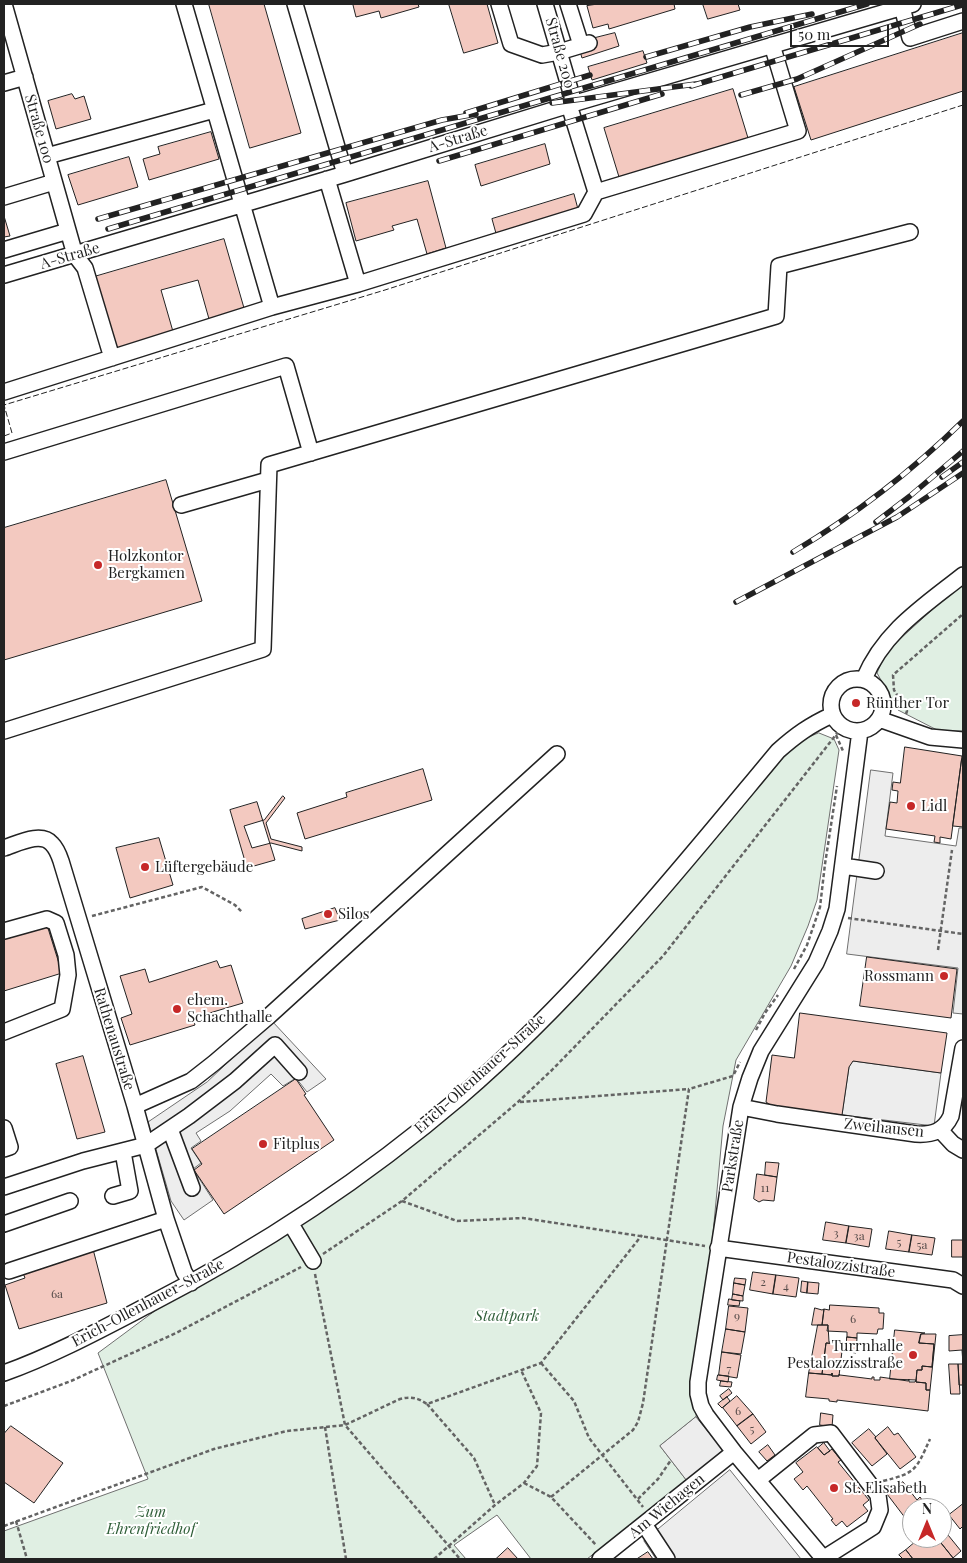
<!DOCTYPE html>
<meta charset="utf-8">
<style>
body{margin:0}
#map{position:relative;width:967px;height:1563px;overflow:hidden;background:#fff;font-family:"Playfair Display",serif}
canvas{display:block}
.frame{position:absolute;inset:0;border:5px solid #222;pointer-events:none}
.north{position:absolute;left:902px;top:1498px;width:50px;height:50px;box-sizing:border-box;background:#fff;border:1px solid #a7a7a7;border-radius:50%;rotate:0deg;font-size:14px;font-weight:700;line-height:20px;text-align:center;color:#222}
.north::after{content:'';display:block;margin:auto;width:18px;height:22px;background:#c62828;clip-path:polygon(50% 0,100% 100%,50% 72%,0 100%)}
.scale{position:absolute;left:790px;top:25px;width:99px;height:22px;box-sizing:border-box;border:2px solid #222;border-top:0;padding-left:6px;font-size:15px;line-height:18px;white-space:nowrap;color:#222;-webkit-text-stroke:4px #fff;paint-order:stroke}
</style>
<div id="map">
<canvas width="967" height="1563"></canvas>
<div class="frame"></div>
<div class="north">N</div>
<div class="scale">50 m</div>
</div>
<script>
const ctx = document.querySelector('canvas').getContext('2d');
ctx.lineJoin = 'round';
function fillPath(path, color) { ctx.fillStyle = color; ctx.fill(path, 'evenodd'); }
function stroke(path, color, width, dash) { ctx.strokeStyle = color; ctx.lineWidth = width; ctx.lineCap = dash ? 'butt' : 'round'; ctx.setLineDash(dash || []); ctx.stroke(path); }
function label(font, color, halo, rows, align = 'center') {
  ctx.font = font + ' "Playfair Display",serif'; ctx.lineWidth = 4; ctx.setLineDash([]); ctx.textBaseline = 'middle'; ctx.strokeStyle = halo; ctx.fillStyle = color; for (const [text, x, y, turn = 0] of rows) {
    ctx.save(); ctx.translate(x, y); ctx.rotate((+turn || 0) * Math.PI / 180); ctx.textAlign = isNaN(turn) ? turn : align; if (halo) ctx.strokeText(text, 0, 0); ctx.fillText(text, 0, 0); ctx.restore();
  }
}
const green = new Path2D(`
 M963,582V731H939L898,710L877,673L886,652Z
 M819,733L834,739L839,750L817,900L808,926L791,966L736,1060L723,1126L696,1417L660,1446L687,1481L587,1559H531L497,1515L454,1545L466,1559H4V1531L148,1479L98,1353L179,1293L306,1216L492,1070L784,752L804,739Z`);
const parking = new Path2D(`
 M871,770L893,773L885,836L956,846L959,828H963V1014L953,1013L958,968L847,954Z
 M272,1021L326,1079L307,1092L296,1078L283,1086L271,1074L230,1111L196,1133L201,1141L191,1148L201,1163L193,1169L213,1200L184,1220L171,1201L148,1122L207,1082Z
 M853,1061L941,1073L934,1126L842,1115L849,1067Z
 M696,1417L723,1450L687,1481L660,1446Z
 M730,1470L801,1559H656L644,1541Z`);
const building = new Path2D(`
 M209,4H264L301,133L250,148Z
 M358,4H418L419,7L381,18L379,11L356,17L353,5Z
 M449,4H487L498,43L464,53Z
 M598,4H674L675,9L609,29L608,24L593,28L587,6Z
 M703,4H738L740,10L708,19Z
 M615,33L619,46L582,58L579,48L594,38Z
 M963,33V91L811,140L794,87Z
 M643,51L647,63L592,80L588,67Z
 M733,89L748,138L619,177L604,128Z
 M72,94L75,99L84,96L91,119L56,129L48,101Z
 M211,132L219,159L149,180L143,159L160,154L158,147Z
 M545,144L550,164L481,186L475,165Z
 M129,157L138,187L78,205L68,175Z
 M428,181L446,248L427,254L417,219L392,226L394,230L356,241L346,203Z
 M574,194L579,213L497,237L492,219Z
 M4,216L10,236L4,237Z
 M224,239L244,308L209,319L198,280L161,290L174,335L117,352L94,277Z
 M166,480L202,601L4,660V528Z
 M905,747L962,756L951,839L940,837V843L934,842L935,836L886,829L890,802L897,803L898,791L892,790L893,782L900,783Z
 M962,759H963V827L953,826Z
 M423,769L432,800L305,839L297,813L347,797L346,793Z
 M283,796L285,798L266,823L271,839L302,847V851L271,843L252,848L244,826L264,820Z
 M257,802L275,860L247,868L230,810Z
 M159,838L173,885L130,898L116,848Z
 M335,908L340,920L305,929L302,919Z
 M47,925L62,973L4,991V938Z
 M867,957L957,969L951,1018L860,1006Z
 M217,961L220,968L231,965L243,1003L193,1018L195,1025L130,1045L121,1018L132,1014L120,976L145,969L149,982Z
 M800,1013L947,1033L941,1073L853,1061L849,1067L842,1115L772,1106L766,1102L772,1055L794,1058Z
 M83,1056L105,1132L77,1139L56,1064Z
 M296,1079L306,1094L304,1095L334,1140L224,1214L194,1170L202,1164L192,1149Z
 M766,1162L779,1163L777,1177L765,1175Z
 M757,1174L777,1177L774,1201L763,1200L759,1202L754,1199Z
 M826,1222L849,1226L846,1243L823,1240Z
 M849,1226L872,1229L869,1247L846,1243Z
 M889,1231L912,1235L909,1252L886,1249Z
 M912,1235L935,1238L932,1255L909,1252Z
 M952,1240H963V1257H952Z
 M93,1249L107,1303L19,1329L5,1285L25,1278L23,1273Z
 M753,1272L776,1275L773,1294L750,1290Z
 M776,1275L799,1278L796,1297L773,1294Z
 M735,1278L746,1279L745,1285L734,1283Z
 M802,1281L808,1282L807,1293L801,1292Z
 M808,1282L819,1283L818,1294L807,1293Z
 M734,1283L745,1285L743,1296L733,1294Z
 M733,1294L743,1296V1301L732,1300Z
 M729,1299L740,1301L739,1306L728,1305Z
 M830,1305L879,1308V1313H884L883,1329H878L877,1334L857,1333V1338L847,1337V1332L827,1331L828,1325H822L824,1309L829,1310Z
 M729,1306L748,1308L745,1332L726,1329Z
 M815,1308L822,1310L824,1309L822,1325H812Z
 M818,1325H828L829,1342L843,1344L826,1343L822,1374L809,1373Z
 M726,1329L745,1332L741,1354L722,1352Z
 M895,1330L925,1333L921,1334L919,1343L934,1344L932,1367L922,1366V1370H917L916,1380L890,1379Z
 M921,1334H936L930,1390H926V1383L916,1382L917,1370H922V1366L932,1367L934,1344L919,1343Z
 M963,1335V1385H959L958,1364H963L962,1350L949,1351V1336Z
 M847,1337L857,1338L856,1353L842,1351L839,1376H832V1373V1375L822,1374L826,1343L846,1344Z
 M722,1352L741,1355L737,1378L719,1375Z
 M949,1364H958L960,1394H951Z
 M809,1373L832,1375V1373V1376H839V1374L840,1375L872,1379V1377H874V1380H880V1377L908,1381L909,1379V1382H915L916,1380V1382L926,1383V1390H930L928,1411L837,1400V1402L829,1401V1399L806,1397Z
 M718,1375L729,1376L728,1382L717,1380Z
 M721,1381L732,1382L731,1387L720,1386Z
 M729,1389L732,1393L723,1400L720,1396Z
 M737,1396L753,1414L737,1426L723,1408Z
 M727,1397L730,1401L722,1408L718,1404Z
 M821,1413L833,1415L832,1427L820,1425Z
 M753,1414L766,1432L751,1444L737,1426Z
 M11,1426L63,1463L34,1503L4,1482V1434Z
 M888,1427L894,1435L898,1433L916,1457L900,1469L875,1438Z
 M869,1429L876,1437L875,1438L887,1454L872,1466L852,1443Z
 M824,1443L830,1451L824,1455L818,1448Z
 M768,1445L775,1455L767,1461L759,1452Z
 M817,1447L824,1455L832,1449L841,1460L838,1462L869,1500L863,1505L868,1511L847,1527L842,1521L836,1526L831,1520L833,1519L807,1486L803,1490L794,1479L803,1472L796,1463Z
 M903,1482L917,1500L920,1497L925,1504L921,1508H912V1515L906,1519L887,1494Z
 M963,1504V1526L960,1529L949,1515Z
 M944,1530L961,1551L953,1558L937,1538H942V1532Z
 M920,1538H937L954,1559H913L906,1550Z
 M508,1548L518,1559H496Z
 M906,1550L913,1559H903L899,1555Z
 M648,1552L653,1559H637Z`);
const path = new Path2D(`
 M906,714L907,711L894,690L893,675L963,614
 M836,735L843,751
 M92,916L202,887L235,905L242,912
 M848,918L963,934
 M938,950L952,850
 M794,969L807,945L820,907L825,864L837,786
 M756,1030L765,1013L778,995
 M520,1102L689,1089
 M402,1201L457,1221L523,1218L705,1246
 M323,1254L402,1201L518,1102L552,1070L663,956L842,727
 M315,1274L345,1425L460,1559
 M541,1363L574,1401L589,1438L643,1507
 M427,1404L474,1458L495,1505
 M4,1406L71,1381L176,1333L301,1267
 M325,1427L346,1559
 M883,1481C916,1473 916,1470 930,1439
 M524,1483L551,1497L596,1545
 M551,1497L633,1430L638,1422L643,1403L689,1089L733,1076L740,1062
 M638,1499L658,1479L671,1460
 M16,1521L27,1559
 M4,1526L214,1449L287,1431L345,1425L400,1399C411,1396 418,1398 427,1404L541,1363L642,1235
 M434,1559L495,1505L524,1483L537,1466L541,1413L521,1370`);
const minor = new Path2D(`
 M4,4L75,255L85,268L112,358
 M184,4L272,307
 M295,4L345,174
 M499,4L511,44L542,55L559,52L589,43
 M545,4L574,103
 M568,4L581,45
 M902,7L910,38L963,21
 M4,83L25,77
 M569,105L596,192
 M47,156L214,110
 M327,179L358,284
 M4,197L54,182
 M4,250L68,231
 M4,275L345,174L579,102L913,4
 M4,392L272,307L358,284L584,214L596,192L798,131L772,45
 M4,452L286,366L311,453
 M181,505L268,480
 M831 705a26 26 0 1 1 52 0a26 26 0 1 1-52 0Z
 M864,679C884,631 924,606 963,575
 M879,719L930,737L963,740
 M4,731L263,649L269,465L776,316L779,266L910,232
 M4,848C17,844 41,831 52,844C56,848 59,855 61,861L135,1106L166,1219L184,1272L191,1283
 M843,866L876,871
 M4,931L47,919L56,923L66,955L68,975L62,1009L4,1032
 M135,1106L191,1081L214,1063L269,1016L557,754
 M741,1107L777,1114L916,1134C933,1135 944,1131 951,1116L963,1048
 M4,1128L10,1147L4,1149
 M170,1129L192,1188
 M940,1130L953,1144L963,1150
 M4,1187L83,1161L146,1145L189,1116L235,1081L275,1045L299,1072
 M113,1196L130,1191L123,1152
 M4,1224L70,1201
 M291,1224L313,1261
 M718,1248L953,1280L963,1286
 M9,1271L166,1219
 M4,1373C54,1355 102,1329 150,1304C261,1247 365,1178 460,1097C579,995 678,871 778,751C796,735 810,725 832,715
 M758,1480L814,1435L831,1433L878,1495L880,1510L873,1527L824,1558
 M644,1524L667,1559
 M600,1559L734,1452
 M824,1559L734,1452L706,1415L701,1406L698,1394V1382L741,1107L750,1078L761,1051L816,963L830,931L837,909L860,731`);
const rail = new Path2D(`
 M646,57L750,27L812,14
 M691,86L962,5
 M741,95L797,79L920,24
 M552,103L696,84
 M466,113L590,75
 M439,161L662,94
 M98,219L442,120L476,114
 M108,229L867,4
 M942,477L963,462
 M876,522L910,496L963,451
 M793,552C855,515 912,471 963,421
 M736,602L897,517L963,473`);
const fence = new Path2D(`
 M4,436L12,433L4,405L385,290L963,105`);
const markers = [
 [98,565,5,"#c62828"],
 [856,703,5,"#c62828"],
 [911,806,5,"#c62828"],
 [145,867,5,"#c62828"],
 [328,914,5,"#c62828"],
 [944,976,5,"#c62828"],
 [177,1009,5,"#c62828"],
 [263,1144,5,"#c62828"],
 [913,1355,5,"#c62828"],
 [834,1488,5,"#c62828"]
];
const numberNames = [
 ["11",765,1188],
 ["3",836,1233],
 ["3a",859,1236],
 ["5",899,1242],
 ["5a",922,1245],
 ["2",763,1282],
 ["4",786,1286],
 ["6a",57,1294],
 ["9",737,1316],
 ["6",853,1319],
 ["7",729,1369],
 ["6",738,1411],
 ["5",752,1429]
];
const streetNames = [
 ["Straße 200",560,53,74],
 ["Straße 100",39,129,74],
 ["A-Straße",458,139,-17],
 ["A-Straße",70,256,-16],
 ["Rathenaustraße",114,1039,73],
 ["Erich-Ollenhauer-Straße",480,1074,-42],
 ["Zweihausen",884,1128,6],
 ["Parkstraße",733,1156,-81],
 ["Pestalozzistraße",841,1265,8],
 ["Erich-Ollenhauer-Straße",148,1303,-28],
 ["Am Wiehagen",667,1506,-39]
];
const poiNames = [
 ["Holzkontor",108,556],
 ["Bergkamen",108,573],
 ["Rünther Tor",866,703],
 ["Lidl",921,806],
 ["Lüftergebäude",155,867],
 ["Silos",338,914],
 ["Rossmann",934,976,"right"],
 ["ehem.",187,1000],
 ["Schachthalle",187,1017],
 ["Fitplus",273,1144],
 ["Turrnhalle",903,1346,"right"],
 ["Pestalozzisstraße",903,1363,"right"],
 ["St. Elisabeth",844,1488]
];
const parkNames = [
 ["Stadtpark",507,1316],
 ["Zum",151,1512],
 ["Ehrenfriedhof",151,1529]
];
fillPath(green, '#e0efe3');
stroke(green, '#6f6f6f', 1);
fillPath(parking, '#ededed');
stroke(parking, '#6f6f6f', 1);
fillPath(building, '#f3c9c0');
stroke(building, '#222', 1);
stroke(minor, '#222', 18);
stroke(path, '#646464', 2.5, [4, 2.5]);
stroke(minor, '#fff', 15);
stroke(rail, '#222', 5.5);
stroke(rail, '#fff', 4, [11]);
stroke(fence, '#222', 1, [6, 2.5]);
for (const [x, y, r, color] of markers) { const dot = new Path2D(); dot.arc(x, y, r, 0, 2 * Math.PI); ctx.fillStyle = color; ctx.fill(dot); stroke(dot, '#fff', 2); }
label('12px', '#564c4a', null, numberNames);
label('15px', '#222', '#fff', streetNames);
label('15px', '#222', '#fff', poiNames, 'left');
label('italic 15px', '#2f5e38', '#fff', parkNames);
</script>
